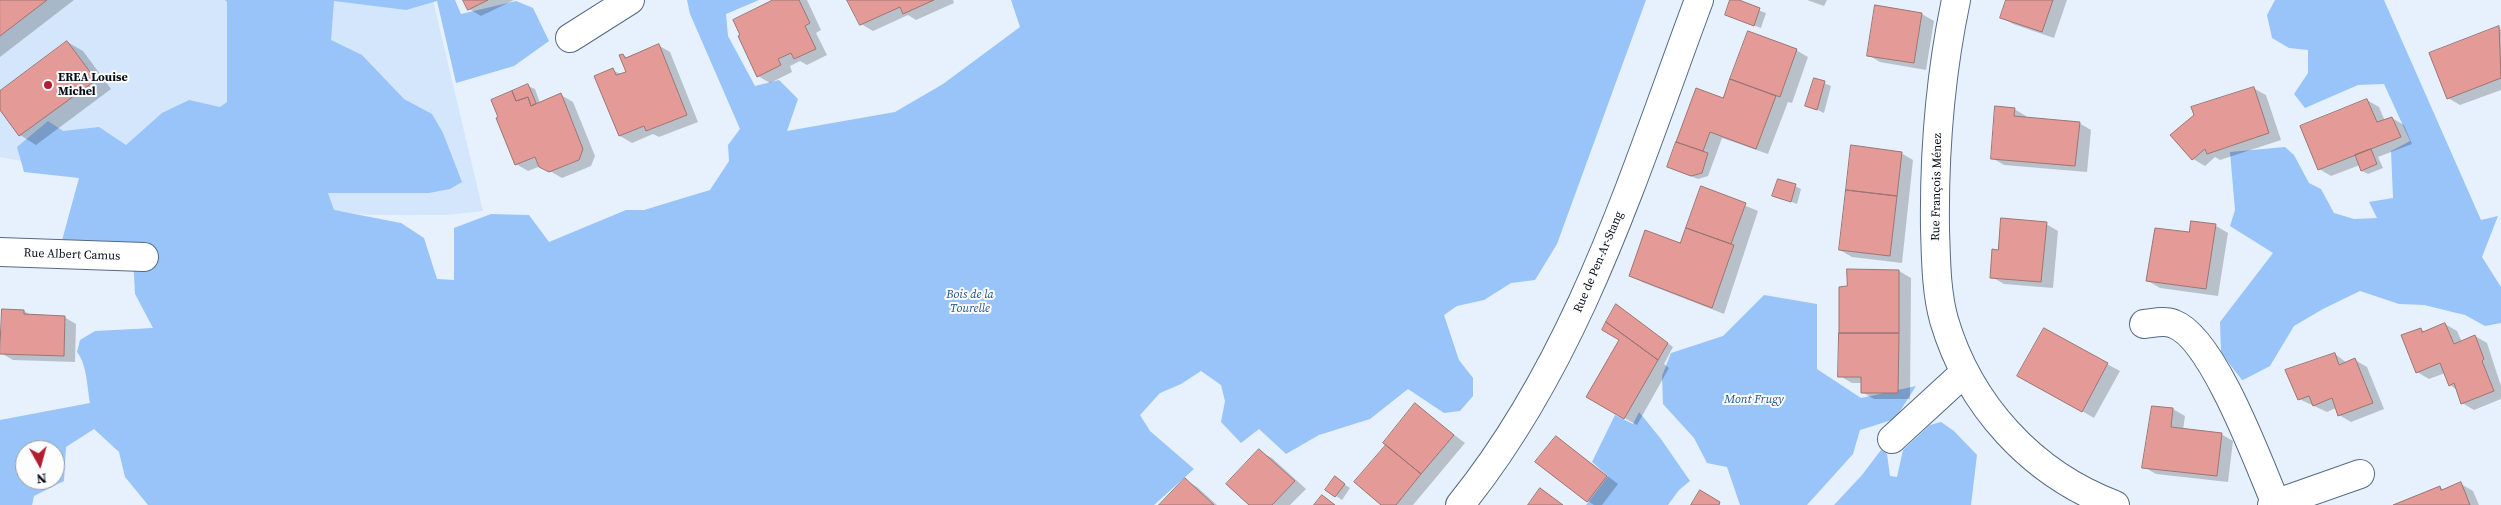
<!DOCTYPE html>
<meta charset="utf-8">
<style>
body{margin:0}
#map{position:relative;width:2501px;height:505px;overflow:hidden;background:#e7f1fd;font-family:"Source Serif 4",serif}
canvas{display:block}
.north{position:absolute;left:15px;top:440px;width:50px;height:50px;box-sizing:border-box;background:#fdfdfd;border:1px solid #9a9da1;border-radius:50%;rotate:173deg;font-size:14px;font-weight:700;line-height:20px;text-align:center;color:#050c16}
.north::after{content:'';display:block;margin:auto;width:18px;height:22px;background:#b11e2f;clip-path:polygon(50% 0,100% 100%,50% 72%,0 100%)}
</style>
<div id="map">
<canvas width="2501" height="505"></canvas>
<div class="north">N</div>
</div>
<script>
const ctx = document.querySelector('canvas').getContext('2d');
ctx.lineJoin = 'round';
function fillPath(path, color) { ctx.fillStyle = color; ctx.fill(path, 'evenodd'); }
function stroke(path, color, width, dash) { ctx.strokeStyle = color; ctx.lineWidth = width; ctx.lineCap = dash ? 'butt' : 'round'; ctx.setLineDash(dash || []); ctx.stroke(path); }
function label(font, color, halo, rows, align = 'center') {
  ctx.font = font + ' "Source Serif 4",serif'; ctx.lineWidth = 4; ctx.setLineDash([]); ctx.textBaseline = 'middle'; ctx.strokeStyle = halo; ctx.fillStyle = color; for (const [text, x, y, turn = 0] of rows) {
    ctx.save(); ctx.translate(x, y); ctx.rotate((+turn || 0) * Math.PI / 180); ctx.textAlign = isNaN(turn) ? turn : align; if (halo) ctx.strokeText(text, 0, 0); ctx.fillText(text, 0, 0); ctx.restore();
  }
}
const built = new Path2D(`
 M0,0H433L483,211L448,215H368L264,204L184,192L0,157Z`);
const forest = new Path2D(`
 M225,0H455L461,14L516,1L533,8L549,41L514,66L456,83L437,1L406,10L334,1L331,40L362,55L404,99L432,114L443,133L462,182L450,189L429,193H328L334,210L401,223L424,238L437,279L454,280V228L491,214L529,215L549,242L626,210H644L710,190L729,161L728,145L740,129L690,14L687,0H759L726,14L728,36L755,86L779,80L798,99L787,131L895,112L943,84L1020,27L1011,0H1646L1557,244L1535,280L1511,283L1484,300L1457,306L1444,315L1459,360L1473,378V396L1460,411L1444,413L1408,389L1370,419L1319,435L1286,454L1259,429L1241,443L1221,422L1225,401L1221,385L1201,371L1181,384L1160,393L1140,415L1150,431L1194,469L1154,505H148L125,477L119,452L94,429L66,447L64,481L34,496L32,505H0V420L90,403C87,386 87,365 77,352L80,340L95,331L153,328L135,294L133,257L61,244L79,178L24,172L17,147L48,121L63,131L99,127L126,145L162,113L189,100L220,107L227,102V2ZM25,450H55V480H25Z
 M2275,0H2384L2481,220L2498,216L2482,257L2501,287V323L2485,326L2465,315L2424,305L2399,304L2360,291L2323,309L2294,326L2270,366L2245,379L2242,380L2221,353L2220,322L2273,253L2230,226L2235,210L2230,152L2285,147L2294,155L2309,183L2321,189L2334,213L2354,219L2377,218L2369,202L2393,198L2391,151L2410,141L2384,84L2358,85L2305,108L2294,94L2308,73V50L2289,48L2272,38L2267,15Z
 M1764,295L1817,304V369L1861,398L1916,386L1895,419L1860,430L1853,454L1807,505H1740L1727,467L1707,463L1694,438L1663,404L1662,376L1671,353L1723,336Z
 M1639,412L1661,439L1690,481L1679,490L1668,505H1586L1608,476L1592,462L1615,415L1633,424Z
 M1941,422L1954,431L1977,455L1971,505H1834L1862,475L1881,450L1887,454L1890,476L1897,477L1903,450L1930,425Z`);
const shadow = new Path2D(`
 M0,0H74L0,57Z
 M465,0H514L481,16L469,9Z
 M776,0H807L821,30L816,33L827,55L807,65L800,61L790,66L792,72L770,83L758,76L742,35Z
 M849,0H953L954,3L916,20L908,15L873,31L861,24Z
 M1731,0L1766,13L1761,28L1726,14Z
 M1807,0H1827L1824,6Z
 M2007,0H2067L2054,38L2013,24L2001,17Z
 M1876,6L1922,14L1934,21L1926,70L1880,62L1868,55Z
 M2499,28L2501,29V90L2460,105L2448,98Z
 M1749,32L1796,50L1808,57L1792,103L1788,102L1768,154L1722,138L1708,176L1698,179L1675,170L1669,167L1697,90L1723,100Z
 M67,42L83,51L111,89L36,145L20,135L0,108V93Z
 M658,45L670,52L698,122L659,137L653,134L632,143L620,136L613,70L622,75L627,73L623,55L628,58Z
 M1815,79L1831,86L1824,113L1807,105Z
 M528,86L535,89L540,103L561,95L573,102L595,156L591,166L562,178L541,166L528,171L516,164Z
 M2253,88L2266,95L2281,140L2220,160L2215,157L2205,166L2193,159Z
 M2367,100L2379,107L2385,121L2392,118L2404,125L2412,144L2378,157L2383,168L2368,174L2362,171L2360,165L2331,176L2319,169Z
 M2014,109L2026,116V118L2079,123L2091,130L2087,172L2004,165L1992,158Z
 M1901,153L1913,160L1902,263L1852,257L1840,250Z
 M1795,186L1801,189L1797,204L1774,195Z
 M1701,187L1758,211L1724,314L1642,282L1630,275L1680,244Z
 M2046,224L2058,231L2053,288L2004,284L1992,277L1999,251Z
 M2216,226L2228,233L2218,296L2160,288L2148,281L2190,234Z
 M1899,271L1911,278L1910,399H1874L1862,392V383H1852L1840,376Z
 M1623,310L1673,347L1664,364L1669,368L1637,425L1587,397L1620,340Z
 M24,311L32,316L64,317L76,324L75,362L13,360L1,353Z
 M2445,324L2457,331L2462,342L2475,336L2487,343L2501,386V399L2474,410L2462,403L2457,390L2450,385L2445,373L2429,379L2417,372L2421,329L2425,332Z
 M2044,330L2120,371L2094,418L2019,375Z
 M2335,354L2347,363L2355,360L2367,367L2384,409L2351,422L2339,415L2336,408L2327,412L2299,399Z
 M1415,405L1465,443L1413,505H1383L1387,445Z
 M2153,408L2173,409L2185,416L2183,430L2221,434L2233,441L2228,482L2156,474L2144,467Z
 M1556,437L1618,484L1602,505H1594L1588,501L1536,462Z
 M1259,451L1272,458L1306,489L1290,505H1251Z
 M1185,480L1197,487L1217,505H1160Z
 M1341,482L1350,488L1342,500L1327,490Z
 M2461,484L2473,491L2479,505H2396L2440,487L2444,490Z`);
const building = new Path2D(`
 M0,0H47L0,36Z
 M463,0H488L468,10Z
 M773,0H799L810,23L805,26L816,49L794,59L791,53L778,59L781,65L757,77L738,36L740,35L733,20Z
 M847,0H934L903,14L900,7L860,25Z
 M1730,0H1739L1760,8L1754,26L1725,15Z
 M2006,0H2053L2042,32L2000,18Z
 M1875,5L1922,13L1914,63L1867,56Z
 M2499,26L2501,78L2447,99L2429,53Z
 M1748,31L1797,49L1780,97L1730,79Z
 M67,41L96,80L19,136L0,110V91Z
 M659,44L687,115L646,131L644,126L619,136L594,76L613,68L616,75L626,72L619,55L623,54L625,58Z
 M1814,78L1825,81L1817,110L1805,106Z
 M1730,79L1776,96L1756,149L1710,132L1703,151L1676,142L1696,88L1723,98Z
 M528,84L536,103L531,106L528,97L516,101L512,91Z
 M2254,87L2269,133L2207,154L2205,149L2192,160L2170,135L2194,115L2191,107Z
 M512,91L516,101L528,97L531,106L561,93L583,149L579,160L549,172L539,167L535,157L515,165L496,118L498,117L491,100Z
 M2367,99L2377,122L2392,117L2401,137L2318,170L2300,126Z
 M1995,106L2015,108L2014,116L2080,122L2075,166L1991,159Z
 M1676,142L1708,153L1702,173L1691,176L1667,167Z
 M1851,145L1902,152L1897,196L1846,190Z
 M2371,149L2377,164L2361,171L2355,155Z
 M1778,179L1796,184L1791,202L1772,196Z
 M1701,186L1746,203L1731,244L1686,228Z
 M1846,190L1897,196L1890,256L1839,250Z
 M2001,218L2047,222L2041,282L1990,278L1992,249L1998,250Z
 M2191,221L2216,224L2206,289L2146,281L2155,228L2189,232Z
 M1686,228L1734,245L1712,308L1629,276L1645,230L1680,243Z
 M1847,269L1899,270V333H1839V287L1847,286Z
 M1616,304L1668,343L1658,360L1606,322Z
 M2,309L24,310V314L65,316L64,356L0,354Z
 M1606,322L1658,360L1624,419L1586,397L1619,340L1602,330Z
 M2445,323L2454,344L2475,335L2484,359L2482,361L2494,391L2461,404L2454,383L2449,386L2440,363L2416,373L2401,335L2421,328L2422,332Z
 M2044,328L2108,363L2082,412L2017,376Z
 M1839,333H1899L1898,393H1861V377H1838Z
 M2335,353L2339,365L2355,358L2373,403L2338,416L2332,398L2313,406L2309,396L2298,400L2285,370Z
 M1415,403L1454,435L1421,474L1383,443Z
 M2152,406L2173,408L2171,427L2222,433L2217,476L2142,468Z
 M1556,436L1607,476L1587,502L1535,462Z
 M1386,445L1421,474L1396,505H1381L1354,482Z
 M1259,449L1295,481L1272,505H1249L1226,484Z
 M1335,476L1345,484L1335,497L1325,490Z
 M1185,478L1214,505H1159Z
 M2461,482L2470,505H2393L2440,486L2441,490Z
 M1540,488L1563,505H1528Z
 M1700,490L1720,502L1719,505H1691Z
 M1322,495L1335,505H1314Z`);
const street = new Path2D(`
 M1956,0C1940,76 1934,152 1935,229C1936,259 1936,291 1944,320C1969,405 2032,474 2115,505
 M570,38L630,0
 M0,252L144,257
 M2144,324C2154,323 2165,320 2174,324C2213,338 2259,464 2276,504
 M1892,439L1965,372
 M2272,505L2360,474`);
const secondary = new Path2D(`
 M1460,505C1579,358 1634,174 1699,0`);
const markers = [
 [48,85,5,"#b11e2f"]
];
const poiNames = [
 ["EREA Louise",58,78],
 ["Michel",58,92]
];
const streetNames = [
 ["Rue François Ménez",1937,187,-89],
 ["Rue Albert Camus",72,255,2],
 ["Rue de Pen-Ar-Stang",1599,262,-67]
];
const parkNames = [
 ["Bois de la",970,295],
 ["Tourelle",970,309],
 ["Mont Frugy",1754,400]
];
fillPath(built, '#d4e6fc');
fillPath(forest, '#98c4f9');
fillPath(shadow, '#0003');
fillPath(building, '#e49a97');
stroke(building, '#9b7573', 1);
stroke(street, '#546a84', 30);
stroke(secondary, '#546a84', 30);
stroke(street, '#fff', 28);
stroke(secondary, '#fff', 28);
for (const [x, y, r, color] of markers) { const dot = new Path2D(); dot.arc(x, y, r, 0, 2 * Math.PI); ctx.fillStyle = color; ctx.fill(dot); stroke(dot, '#fdfdfd', 2); }
label('bold 12px', '#050c16', '#fdfdfd', poiNames, 'left');
label('12px', '#050c16', '#fdfdfd', streetNames);
label('italic 12px', '#185392', '#fdfdfd', parkNames);
</script>
